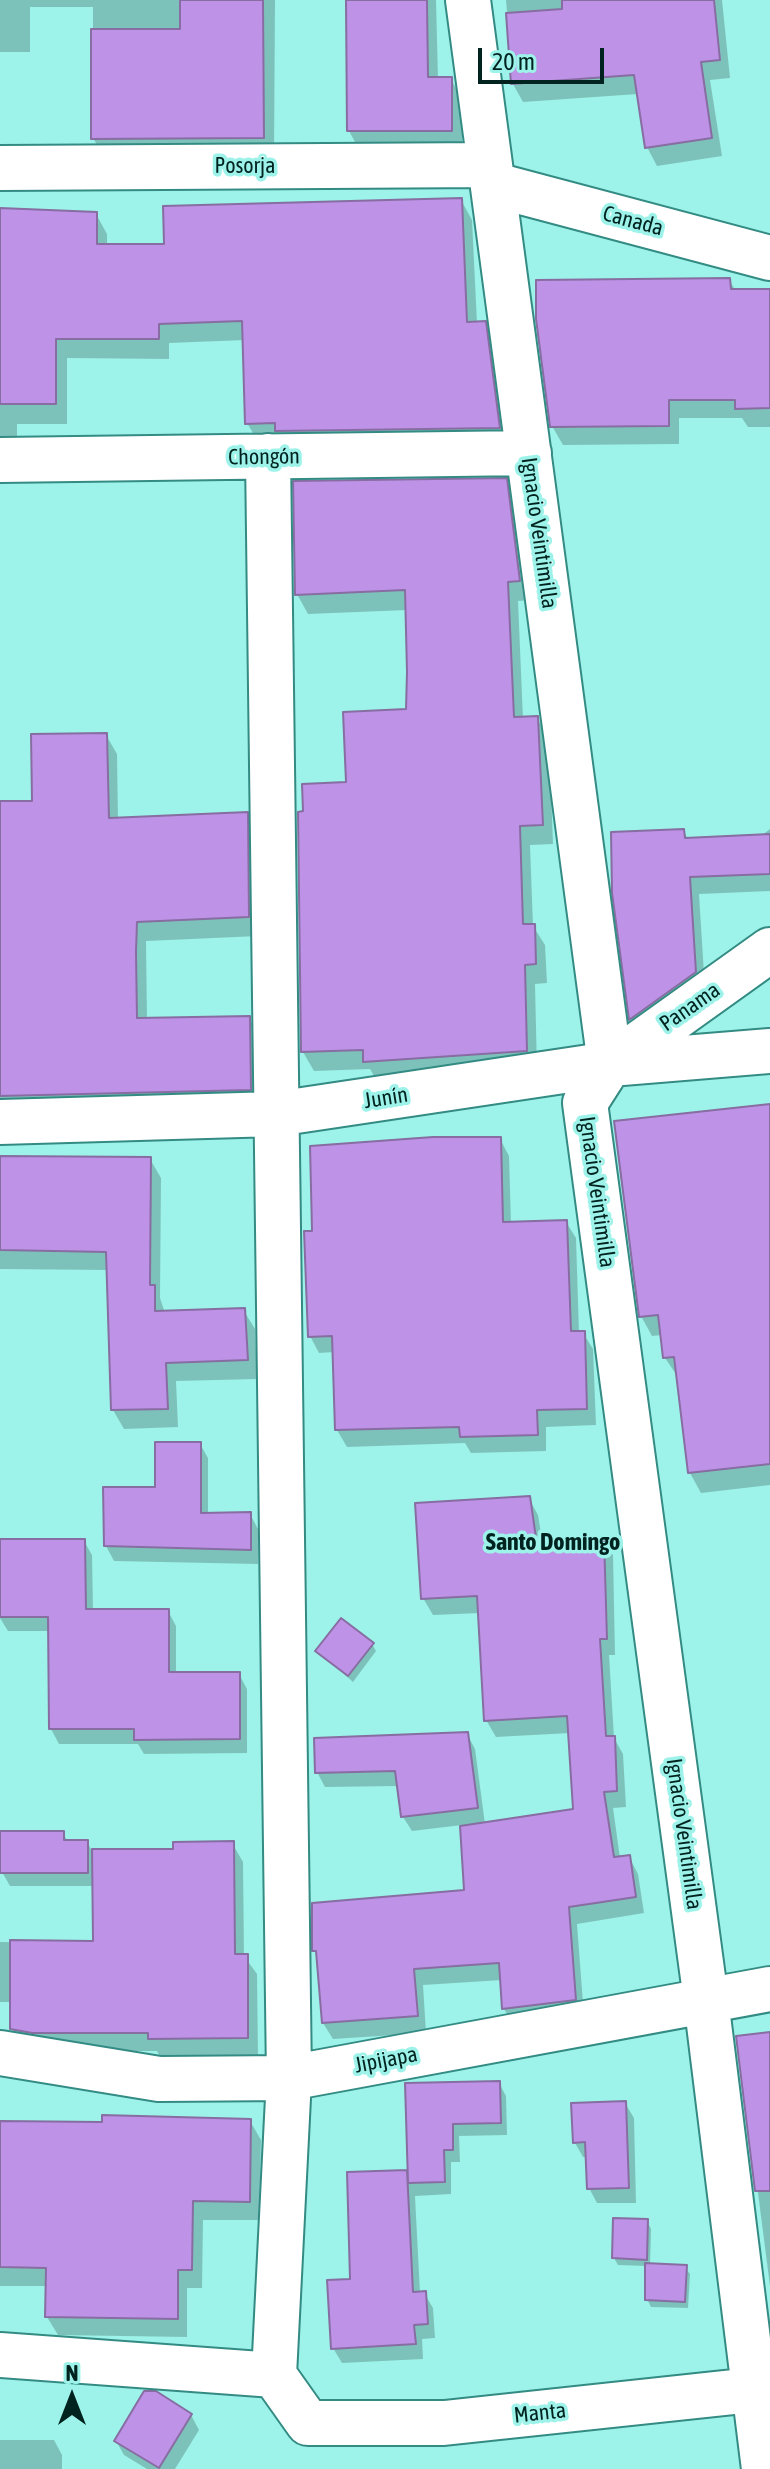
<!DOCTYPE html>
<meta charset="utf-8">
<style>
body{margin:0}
#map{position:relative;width:770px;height:2469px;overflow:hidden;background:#9df3e9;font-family:"Asap Condensed",sans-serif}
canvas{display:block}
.north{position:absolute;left:32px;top:2357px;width:80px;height:80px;-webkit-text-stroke:6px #9df3e9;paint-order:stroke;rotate:0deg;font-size:22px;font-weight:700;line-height:32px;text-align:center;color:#002320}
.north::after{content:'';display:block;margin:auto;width:28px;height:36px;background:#002320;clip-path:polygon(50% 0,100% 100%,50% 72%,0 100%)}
.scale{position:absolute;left:478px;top:48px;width:126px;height:36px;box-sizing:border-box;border:4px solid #002320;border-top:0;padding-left:10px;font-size:24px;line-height:28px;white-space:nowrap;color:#002320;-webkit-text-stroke:6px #9df3e9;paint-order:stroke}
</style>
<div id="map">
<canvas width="770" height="2469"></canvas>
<div class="north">N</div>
<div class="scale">20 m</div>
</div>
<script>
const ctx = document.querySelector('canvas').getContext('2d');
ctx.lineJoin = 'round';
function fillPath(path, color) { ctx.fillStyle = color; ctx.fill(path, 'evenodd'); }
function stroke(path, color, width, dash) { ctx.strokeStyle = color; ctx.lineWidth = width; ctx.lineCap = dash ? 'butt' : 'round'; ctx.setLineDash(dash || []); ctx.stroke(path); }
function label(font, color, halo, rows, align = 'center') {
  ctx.font = font + ' "Asap Condensed",sans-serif'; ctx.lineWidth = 7; ctx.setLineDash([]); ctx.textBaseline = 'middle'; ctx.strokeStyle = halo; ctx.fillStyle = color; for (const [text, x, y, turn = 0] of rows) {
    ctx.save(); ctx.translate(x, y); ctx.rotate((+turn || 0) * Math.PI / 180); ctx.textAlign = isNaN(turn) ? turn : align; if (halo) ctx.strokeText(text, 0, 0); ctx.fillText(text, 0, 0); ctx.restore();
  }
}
const shadow = new Path2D(`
 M0,0H275L274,158H105L93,138V7H30V52H0Z
 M348,0H436L438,79H451L462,99V150L360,151L349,131Z
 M506,0H722L730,78L710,80L722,156L657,166L647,147L638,94L523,102L513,84Z
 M461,200L472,220L477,323H484L496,343L510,448L259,443L247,423L245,340L169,343V359L67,358V424H17V446H0V211L96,214L107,234V246H166Z
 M729,280L736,291H770V427H748L742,418H679V444L563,445L552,426Z
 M505,480L517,500L530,600L518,601L523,719L537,718L549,738L553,844L530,845L533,926L545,945L547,983L535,984L537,1070L377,1081L370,1069L314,1071L303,1052L348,784L408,711L407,610L308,614L297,594Z
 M106,735L117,754L118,820L246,814L257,833L259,936L146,941L147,1020L249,1018L260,1037L261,1108L0,1114V806H34Z
 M770,829V891L699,894L705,990L641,1035L631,1019L614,893L683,831L689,840L761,836Z
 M770,1105V1485L701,1493L690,1473L678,1377L665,1358L662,1335L652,1336L641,1316Z
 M500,1139L509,1156L511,1224L566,1222L576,1238L579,1333H583L593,1349L596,1425L546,1427V1451L471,1453L465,1443L347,1447L337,1430L334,1352L319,1353L310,1336L314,1233Z
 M0,1158L150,1159L161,1178L160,1298L165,1313L244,1311L255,1329L257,1379L176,1381L178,1427L124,1429L113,1410L108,1270L0,1269Z
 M200,1444L208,1458V1515L250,1514L258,1529V1564L114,1561L106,1546Z
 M529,1499L538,1515L542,1540L603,1539L613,1555L615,1655H609L614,1738L623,1754L626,1807L613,1808L620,1858L629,1857L638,1874L644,1913L577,1924L584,2016L514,2025L504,2009L502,1980L423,1985L426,2033L333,2039L323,2023L319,1957L314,1950L466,1892L462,1825L412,1831L403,1817L399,1786L325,1787L317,1772L467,1734L475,1749L485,1824L575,1810L570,1733L496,1737L486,1720L480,1613L433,1615L423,1598Z
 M0,1541H84L92,1555L93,1611H168L176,1626V1674H239L247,1689V1753L144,1754L138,1744H59L51,1729L50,1631H8L0,1618Z
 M372,1644L376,1651L353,1682L318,1651Z
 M63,1833L68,1842H87L92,1851H175L232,1843L243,1862L244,1956L257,1974L258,2057H160L157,2051H44L22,2047L12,2029V2002H0V1942L95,1943L94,1886H10L2,1872Z
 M770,2034V2286L738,2038Z
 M499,2083L506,2096L507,2135L459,2136L460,2162H451V2194L415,2196L420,2293H424L433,2308L435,2338L422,2339L423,2359L342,2363L333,2348L352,2281L406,2172L410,2179L407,2085Z
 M625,2103L634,2118L636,2203H597L589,2188L588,2157H583L575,2143Z
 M250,2121L261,2140L259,2220H203L202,2288H187V2337L58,2335L47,2317L48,2286H0V2123Z
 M647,2221L651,2229L650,2265L685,2267L690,2274L688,2308L651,2307L647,2299V2266L618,2265L614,2258Z
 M191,2415L199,2430L175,2469H147L124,2455L116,2441Z
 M0,2440H54L62,2455V2469H0Z`);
const building = new Path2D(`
 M180,0H263L264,138L91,139V29H180Z
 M346,0H427L428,77H452V131H347Z
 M562,0H714L720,60L701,62L712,138L645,148L634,75L511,84L506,13L562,9Z
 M462,198L467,322L486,321L500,428L275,431V423L245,424L242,321L159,324V339H56V404H0V208L97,212V244H164L163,206Z
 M730,278L731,289H770V408L735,409V400H669V426L550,427L536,319V280Z
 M507,478L520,581L508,582L514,717L538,716L543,825L520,826L523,924H535L536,964L525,965L527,1051L363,1062V1050L301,1052L298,812L303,811L302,784L346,782L343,712L406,709L407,672L405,590L295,595L293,481Z
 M107,733L109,818L248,812L249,917L137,922L136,952L137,1018L250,1016L251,1090L0,1096V801H32L31,734Z
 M684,829L685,838L770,834V874L690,877L696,972L629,1020L612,893L611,832Z
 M770,1104V1464L688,1473L674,1357L663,1358L658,1315L639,1317L614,1121Z
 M433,1137H501L503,1222L567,1220L571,1331H585L587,1409L537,1410L538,1435L460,1437L459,1427L335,1430L332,1336L308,1337L304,1231H312L310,1146Z
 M0,1156L151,1157L150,1285H155V1311L245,1308L248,1360L166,1363L168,1409L111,1410L106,1252L0,1250Z
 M155,1442H201V1513L251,1512V1550L104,1546L103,1487H155Z
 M530,1496L536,1538L604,1537L607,1639H600L606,1736H615L617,1791L604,1792L614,1857L630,1855L636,1897L569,1907L576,2000L502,2009L499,1963L414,1969L418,2016L322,2023L316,1951H312V1903L464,1890L460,1826L573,1809L567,1716L484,1721L477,1596L421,1599L415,1503Z
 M0,1539H85L86,1609H169V1672H240V1739L134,1740V1729H49L48,1617H0Z
 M341,1618L374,1643L348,1676L315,1651Z
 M468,1732L478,1808L401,1817L395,1771L315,1773L314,1738Z
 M0,1831H64V1840H88V1873H0Z
 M234,1841L235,1954H248V2038L148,2039V2033H32L10,2029V1940L93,1941L92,1849H173V1842Z
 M770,2032V2191H755L736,2036Z
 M500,2081L501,2123L453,2124V2150H444L445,2182L408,2183L405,2083Z
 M626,2101L629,2188L587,2189L585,2142L573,2143L571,2103Z
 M102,2115L251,2119L250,2202L193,2201L192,2270H178V2319L45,2317L46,2268L0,2267V2121L102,2122Z
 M407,2170L413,2292L426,2291L428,2324L414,2325L416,2344L331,2349L327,2280L350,2279L347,2172Z
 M613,2218L648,2219L647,2260L612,2258Z
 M645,2263L687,2265L685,2302L645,2300Z
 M144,2391H156L192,2414L159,2468L114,2441Z`);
const street = new Path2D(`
 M468,0L610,1064L585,1103L706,2000L764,2469
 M0,168L490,165
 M495,185L770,258
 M268,456L289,2078L274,2375L308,2423H444L770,2388
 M0,460L529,453
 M612,1063L770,950
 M0,1122L276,1114L610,1064L770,1051
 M0,2053L159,2079L289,2078L770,1989
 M0,2355L274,2375`);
const streetNames = [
 ["Posorja",245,166],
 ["Canada",633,221,15],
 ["Chongón",264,457,-1],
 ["Ignacio Veintimilla",539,533,82],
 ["Panama",690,1007,-35],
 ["Junín",386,1098,-9],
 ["Ignacio Veintimilla",597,1192,82],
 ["Ignacio Veintimilla",684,1834,82],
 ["Jipijapa",386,2060,-11],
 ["Manta",540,2413,-6]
];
const neighbourhoodNames = [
 ["Santo Domingo",553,1542]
];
fillPath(shadow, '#0003');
fillPath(building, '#bd92e7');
stroke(building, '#876da1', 2);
stroke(street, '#338b83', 48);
stroke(street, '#fff', 44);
label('22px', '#002320', '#9df3e9', streetNames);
label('bold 24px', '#002320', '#9df3e9', neighbourhoodNames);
</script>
